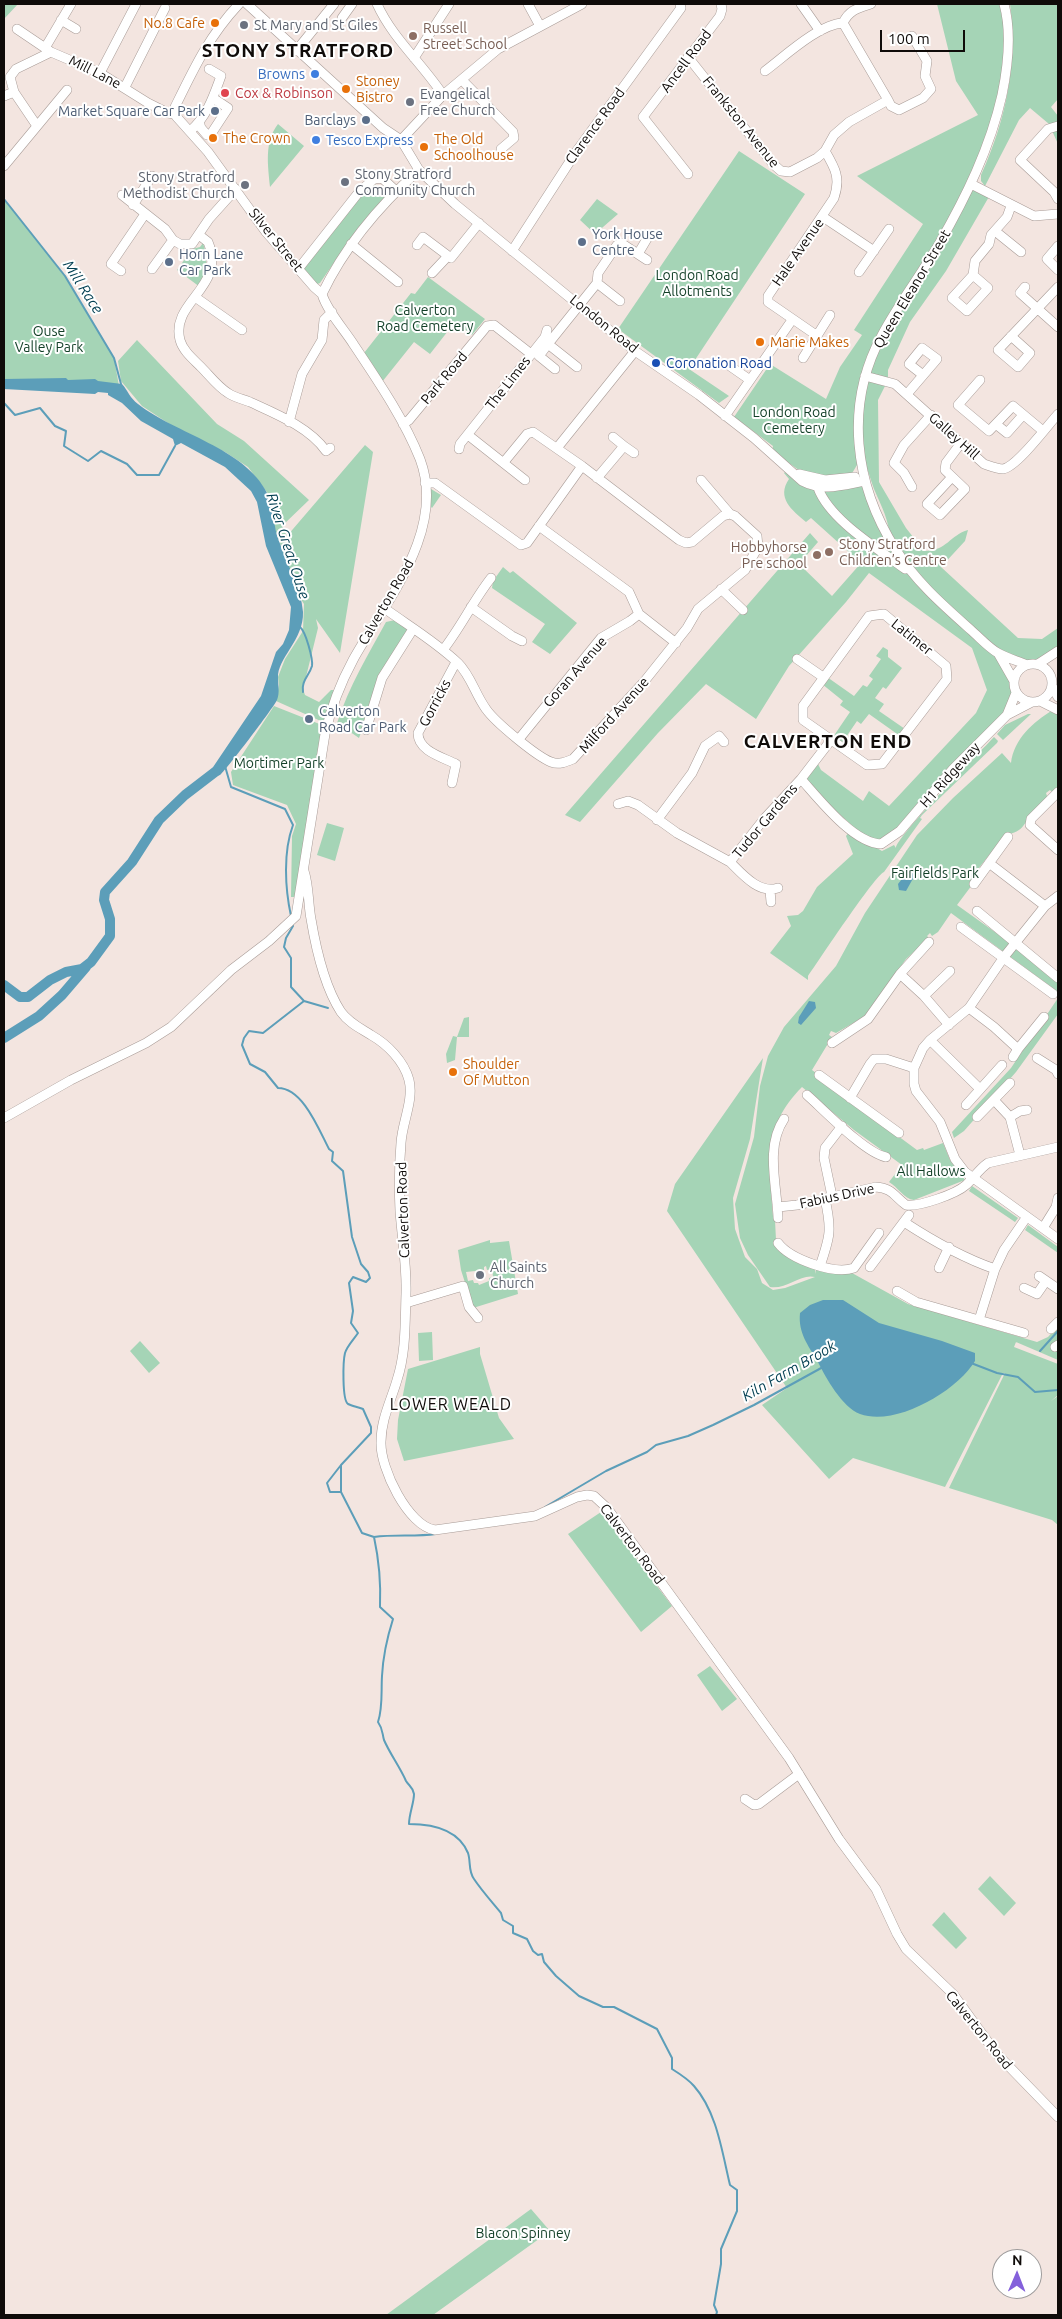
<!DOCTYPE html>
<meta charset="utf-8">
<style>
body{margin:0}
#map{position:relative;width:1062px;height:2319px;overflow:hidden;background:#f3e5e0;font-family:Ubuntu,sans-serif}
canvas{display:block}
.frame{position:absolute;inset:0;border:5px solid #0f0b09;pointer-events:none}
.north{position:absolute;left:992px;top:2249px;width:50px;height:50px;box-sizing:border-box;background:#fff;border:1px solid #9f9d9d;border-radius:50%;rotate:1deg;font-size:14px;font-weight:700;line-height:20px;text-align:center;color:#0f0b09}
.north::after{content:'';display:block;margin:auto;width:18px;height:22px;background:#8460db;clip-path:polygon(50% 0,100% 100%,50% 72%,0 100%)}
.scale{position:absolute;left:880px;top:30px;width:85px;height:22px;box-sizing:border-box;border:2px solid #0f0b09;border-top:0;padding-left:6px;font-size:15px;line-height:18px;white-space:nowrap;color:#0f0b09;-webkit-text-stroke:4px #fff;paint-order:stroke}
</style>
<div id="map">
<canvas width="1062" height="2319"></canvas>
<div class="frame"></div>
<div class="north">N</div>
<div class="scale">100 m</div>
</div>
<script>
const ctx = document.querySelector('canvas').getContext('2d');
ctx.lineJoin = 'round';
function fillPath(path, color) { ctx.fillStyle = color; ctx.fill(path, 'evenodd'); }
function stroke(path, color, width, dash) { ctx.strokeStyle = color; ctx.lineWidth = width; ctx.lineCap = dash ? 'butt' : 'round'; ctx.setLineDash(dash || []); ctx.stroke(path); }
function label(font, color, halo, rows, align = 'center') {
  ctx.font = font + ' Ubuntu,sans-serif'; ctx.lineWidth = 4; ctx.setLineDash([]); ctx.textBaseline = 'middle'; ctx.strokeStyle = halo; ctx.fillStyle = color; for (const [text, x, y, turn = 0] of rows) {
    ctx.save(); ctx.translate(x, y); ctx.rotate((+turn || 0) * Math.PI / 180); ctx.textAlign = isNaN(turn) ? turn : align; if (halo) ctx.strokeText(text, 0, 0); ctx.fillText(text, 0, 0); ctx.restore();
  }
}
const green = new Path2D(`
 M4,4H18L4,19Z
 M937,4H1004L1005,79L971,184L990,195L946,271L910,322L888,370V380L878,400L879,482L906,528L924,551C947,551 950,535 968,530L965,541L941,567L1018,638L1042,639L1058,628V656L1055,654L1031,664L998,653L1016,693L1007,715L894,836L869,841L801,779L818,764L821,770L863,801L869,791L889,806L976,713L987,690L972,648L869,573L846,602L789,666L756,719L706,684L658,733L580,822L565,815L810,533L818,542L799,564L832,596L861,563L811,518L806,522C792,510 776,498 789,479L784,473L785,472L789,475L803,478L819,495L862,533L833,507L823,491L861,484L890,540C889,519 882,508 874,489C869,475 866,462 858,449L857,465L851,475L839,477L803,473L772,451L773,446L734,417L770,364L826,399L840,367L862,335L854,330L923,224L857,176L978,115L956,81Z
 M1010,4H1058V99L1051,107L1058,116V144L1049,124L1030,108L1019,120L985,186L981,181V175C1006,120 1018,63 1010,4Z
 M278,124L304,146L270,187C268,165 264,142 278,124Z
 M739,151L805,194L689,369L729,396L719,403L618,329Z
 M373,183L388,194L355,232L320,283L315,285L302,269L330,232Z
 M4,199L65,276L114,358L119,386L4,384Z
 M597,199L618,214L595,234L580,220Z
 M203,243C209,261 206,270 200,287L177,270L192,249L200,247Z
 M428,277L485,319L472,335L455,322L430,354L414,342L382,382L364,353L411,293L415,294Z
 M137,340L217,424L244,441L309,500L282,526L287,536L365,445L373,452L340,653L316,619L318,628L303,689L305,695L319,702L331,690H334L323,722L276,701L279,685L278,677L285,659L303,631L304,604L297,593L273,523L269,509V495L248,467L225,452L177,429L142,406L121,381L118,361Z
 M431,489L441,495L432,508L431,507Z
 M503,567L510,573L513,571L577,623L550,654L532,642L545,624L492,588L493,581Z
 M395,620L407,629L406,637L381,679L359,738L337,723C349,686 368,655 386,622Z
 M883,647L888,650V657L902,668L886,689L883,687L875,698L884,704L879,711L905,729L900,736L869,714L861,724L857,721L842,743L833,737L850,712L840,705L843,701L822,684L827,677L854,696L863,685L867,687L873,679L869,676L881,659L876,656Z
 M274,706L322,725L297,897H291L292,836L296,824L287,805L233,785L231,772Z
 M1053,710L1058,714V788L1052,792L1050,790L1046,793L1048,799C1044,803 1039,805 1035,809C1024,822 1025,832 1005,835L978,869L972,885L957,905L1058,977V992L951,913L938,932L932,936L930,933L927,936L929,938L906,959L867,1015L836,1033L831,1031L829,1035L832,1037L812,1070L899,1133L898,1136L917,1150L923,1148L924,1150L943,1143L950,1160L965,1180L914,1200C904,1199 898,1187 889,1182L902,1165L854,1130L802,1087C761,1128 770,1165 773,1216L775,1220L776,1240L815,1264V1274L816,1269L852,1273L908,1304L1037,1342L1048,1337L1058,1326V1340L1053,1346L1058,1348V1360L1016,1342L1018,1337L1014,1347L1058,1364V1395L1051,1401L1058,1396V1525L1052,1520L949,1488L1005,1373H1003L945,1487L853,1458L829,1479L762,1405L787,1388L667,1211L675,1184L763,1058L750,1139L733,1198L735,1229L745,1257L757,1269L762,1283L773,1290L785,1288L815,1277C801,1273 786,1290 770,1287L748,1255L740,1238L735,1204L754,1137L760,1086L768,1056L784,1027L836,966L865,913L917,835L953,798L1002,753L1011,763C1014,739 1033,722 1053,710Z
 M1028,714H1031L1003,740L997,734L1005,725Z
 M994,737L998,741L997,743L922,815L920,818L922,819L884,872C875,875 818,962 808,976V980L770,953L791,926L787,916L798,915L803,911L817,887L853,854L846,836L849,832L882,851L894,845L896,848C896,837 980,752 994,737Z
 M327,823L344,828L335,861L317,855Z
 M1058,998V1014L1016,1072L964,1131L954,1138L952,1132L1011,1068Z
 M469,1017V1037H457L455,1060L447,1063L446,1054L453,1036L457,1037L464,1018Z
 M972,1186L1018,1218L1015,1222L969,1191Z
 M1028,1225L1058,1247V1253L1025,1230Z
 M490,1240V1243L509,1241L518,1294L473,1308L461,1270L458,1250ZM486,1266L487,1270L492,1269L493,1277L489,1278V1281L479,1285L478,1283H474L473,1280L468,1281L466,1272L484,1270V1267Z
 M432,1332L433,1360L419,1361L418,1333Z
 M140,1341L160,1363L149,1373L130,1351Z
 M480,1347V1354L499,1418L514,1439L404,1461L397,1439L398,1420L408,1369Z
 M601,1512L672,1606L641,1632L568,1534Z
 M710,1666L737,1699L722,1711L697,1675Z
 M990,1876L1016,1903L1004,1916L978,1889Z
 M944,1912L967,1938L956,1949L932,1925Z
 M531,2209L550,2231L433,2315H386Z`);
const water = new Path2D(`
 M66,378L68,380L95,379L98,381L122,384C128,391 130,398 138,404C176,434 245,448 267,493C274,508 273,526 279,541C287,565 301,587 303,612C304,640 277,658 278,678C278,685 280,693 277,700C274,707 224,773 220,775C216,777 210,778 205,779L261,696L276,652L283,644L289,630L291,607L266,546L257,502L251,491L225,467L181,443L175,446L173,439L141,421L122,403L108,395V393L98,392L95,394L4,389V379Z
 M909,870L914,871L915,875L906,891L899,890L898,884Z
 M809,1001L815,1002L816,1008L801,1025L798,1023L799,1017Z
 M823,1300H843L879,1323L942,1341L975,1353V1361C957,1391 896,1427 860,1414C842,1407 826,1378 818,1362C808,1345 798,1333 800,1313L810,1305Z`);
const stream = new Path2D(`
 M4,199L65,276L114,358L121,384
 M4,403L15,415L40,408L55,426L66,431L64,446L88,461L101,451L127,464L137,475H159L175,446
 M300,627C306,632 313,659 312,666C309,676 301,681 303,692
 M225,766L231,787L285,809L293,825C283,852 285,888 291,916
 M292,923L293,926L286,938L284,947L291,958V987L304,1001L328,1008
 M304,1001L263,1033L249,1031L244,1038L242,1045L250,1064L265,1072L278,1088C303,1088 319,1130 329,1149L333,1152L332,1161L343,1171L352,1237L361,1264L368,1272L370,1278L366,1282L353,1277L349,1283L353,1311L351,1323L358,1333C354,1339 347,1346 345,1353C343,1361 342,1400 348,1404C352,1406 358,1407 363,1409L371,1427V1433L341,1465V1492L362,1533L374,1537C379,1560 381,1583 380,1607L393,1619C387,1638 383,1656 382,1676C381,1692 383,1707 378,1722C383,1729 382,1733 384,1740C390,1754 400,1767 406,1781C409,1786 413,1787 414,1794C414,1803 409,1814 409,1824C432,1824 458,1829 468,1853C471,1862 468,1871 474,1879C482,1891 492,1902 501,1913L503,1920L513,1926V1933L527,1939L533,1951L538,1955L542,1954L544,1962L556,1976L579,1996L603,2007H614L657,2029L672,2058V2069C680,2074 688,2079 694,2086C717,2112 722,2152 730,2185L737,2190V2211L721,2249V2264L714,2305L717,2312L716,2315
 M1040,1351L1058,1331
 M971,1363L997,1373L1018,1377L1035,1392L1058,1390
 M340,1492H330L327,1483L341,1465
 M545,1507L606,1471L647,1452L656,1445L688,1436L713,1425L754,1405L823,1367
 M374,1537C395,1534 415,1537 436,1534`);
const river = new Path2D(`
 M4,985L20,997H28L50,980L66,972L82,969L91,962L110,936V919L104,900L105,892L132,862L159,820L185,795L215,772
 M4,1038L39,1016L62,995L86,967`);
const minor = new Path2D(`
 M239,4C209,36 194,68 175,107L174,114L208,152L266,232L314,287L322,294
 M247,4L383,128L401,140
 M377,4C393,39 422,63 443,95
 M528,4L540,26
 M801,4L820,31
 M1004,4C1012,33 1008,66 1002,95C990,148 966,197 939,244C921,275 899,303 882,335C844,405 854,484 896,550C916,582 944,606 972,631C980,638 989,648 998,653C1007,658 1018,661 1027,665
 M342,18L352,4
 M61,20L76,29
 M843,23C849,10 858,8 871,4
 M17,29L51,52L100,73L148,103L168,113L174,114
 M45,48L71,4
 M296,51L334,4
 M688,57L773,164L781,171L790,172L817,158L825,151L834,135L849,122L888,100L843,23
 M414,58L449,4
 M765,71C785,56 819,24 843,23
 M100,73L136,4
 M462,80L513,132L514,138L501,149
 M125,87L165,8
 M4,96L14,92
 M888,100L891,106L899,110L923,98L931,89L925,76L927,61L912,36
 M199,122L201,128L207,135L211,134L228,108L213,98
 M37,126L14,92L10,77L16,69L51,52
 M1058,126L1048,129L1020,160L1054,192L1058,199
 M190,131C207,117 214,95 221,76L209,69
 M401,140L419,170L455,204L635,351L699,395L754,438L802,481C823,492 843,485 865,481
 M401,140L443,95L498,49L582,4
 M4,166L67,90
 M688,174L643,117L720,16L722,9L721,4
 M971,184L1034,216L1058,214
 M122,195L165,229L173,240L180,244H192L209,219L236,189
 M133,205L152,176
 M823,217L874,251
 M995,231L1021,252
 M199,235L208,242C227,288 170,301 180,340C183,351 193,359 201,367C209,375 218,387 228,393C235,398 243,399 250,402C276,414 309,427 326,451L330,448
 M351,244L398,282
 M417,245L423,237L451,258L479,223
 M1058,246L1047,259L1058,270
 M512,251L576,152L681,8L680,4
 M638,254L648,237
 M299,268L359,192L374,179L382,178L396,191
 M152,269L173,240
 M121,271L111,264L145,214
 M859,272L889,229
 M432,273L448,256
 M973,275L988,288L967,311L952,298L973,275L975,261L989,244L991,235L1007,217L1011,206
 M597,283L620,301
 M1025,287L1020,293L1058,327
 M322,294C345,246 380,205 419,170
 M195,297L242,330
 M816,335L768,302V296L834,198C841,178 835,168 825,151
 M1011,336L1030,353L1018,367L998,350L1058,287
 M548,344L539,356L555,369
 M803,358L830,315
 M727,364L750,380
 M577,367L548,344L597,283L598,273L617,245L621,243L647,260
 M865,376L895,384L984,464C990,466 997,469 1003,469C1017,467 1048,425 1058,414
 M980,380L958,405L989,431L1013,406L1043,431
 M907,394L937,359L922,348L909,364L923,375
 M725,416L792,320
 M289,422L302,374L322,340L324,320L332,312
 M403,424L409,420L487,326L494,325L531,354
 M997,425L1007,433L1023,415
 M468,435L525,480
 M624,446L634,453
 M557,448L635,351
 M459,449L460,444L545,337L547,330
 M582,466L679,540L686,543L692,542L723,516L730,514
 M799,474L825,480L855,477
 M952,477L927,504L940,515L965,489L945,470L946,463L961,443
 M597,478L624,446L613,437
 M425,483H435L521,545L527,543L582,466L533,432L527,434L504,462
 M912,487L904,473L894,463L904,445L931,415
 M818,488C830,520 877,548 905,569
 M539,526L629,592L639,614L676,643
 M721,589L743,610
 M471,607L512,636L522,641
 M384,608C409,626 436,642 458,663C471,676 475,694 486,709C495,722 536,756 551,762C559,765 566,762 573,759L643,683L687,628L698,609L745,570L758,547L757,536L735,516L730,514L701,480
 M884,614L946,666L947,679L882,764L867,765L803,720V706L869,616Z
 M443,650C461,627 473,601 491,578
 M998,653L1014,681
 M797,659L823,677
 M1014 683a19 19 0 1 1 38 0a19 19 0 1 1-38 0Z
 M1038,664L1058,651
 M1052,686L1058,697
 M1040,701L1058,710
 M1007,715L1016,693
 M366,730L382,678L413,629
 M519,739L601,638L630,621L639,614
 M831,740L801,779C819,799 853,843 881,844L900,831L953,769L1007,715L1032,702
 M452,783L456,764C442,757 418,751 418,733L456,662
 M1058,792L1031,819L1030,825L1058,850
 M618,804L628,801L638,805L677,833L730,862
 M657,820L692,773L705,746L719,736L724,742
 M989,863L1045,906
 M304,871C309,886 308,903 311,919C316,949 324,986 341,1012C349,1023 360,1028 371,1035C387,1044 404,1061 409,1080C414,1100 402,1123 401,1143C399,1166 399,1189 400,1211C402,1239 407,1266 406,1294C405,1323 406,1353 397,1380C391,1401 381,1419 381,1442C380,1468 408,1526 435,1530L535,1516L577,1497L587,1495L594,1496L607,1508L789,1758L839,1839L876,1889L897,1934L906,1949L953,1994L996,2053L1058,2117
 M974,884L1008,837
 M778,888C759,894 743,875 730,862L764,819L801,779
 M770,890L771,902
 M1058,896L1045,906L1004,957L969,1008L930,1040L923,1048L914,1068V1084L916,1091L940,1122L955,1159L965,1172L1058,1239
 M977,911L1058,978
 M961,927L1053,994
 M900,974L929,942
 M969,1008L994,1027L1018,1049L1013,1057
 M949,1025L924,996L950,971
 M930,1040L980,1089
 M832,1043L868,1019L900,974L924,996
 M1018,1049L1044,1017
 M1037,1058L1056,1070L1058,1074
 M819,1075L899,1133
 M807,1095C824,1110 865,1153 886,1157
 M850,1098L870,1064L874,1059H886L914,1068
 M994,1100L1010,1117L1020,1155
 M966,1105L1002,1065
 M977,1117L1010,1083
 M1010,1117L1020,1111L1027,1110
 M4,1118L71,1080L146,1043L171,1027L231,970L269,941L296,916L325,734C331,708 340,684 353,660C385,602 447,531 420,459C404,419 378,381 354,345C344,329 327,311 322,294
 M832,1196L824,1158L825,1148L842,1126
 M778,1207L797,1205L876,1187C892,1188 894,1196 906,1205C919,1207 956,1194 966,1185C974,1178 979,1169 988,1163L1058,1147
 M778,1218C777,1186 765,1147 784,1119
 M904,1222C930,1239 966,1259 995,1269
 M1043,1228L1056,1207L1058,1198
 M778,1243C790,1259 834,1275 854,1268L879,1233
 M820,1266C830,1237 832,1230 825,1199
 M870,1267L909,1215
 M939,1268L949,1247
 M1039,1276L1058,1289
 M1024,1288L1037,1294L1046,1281
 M897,1291L916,1302L1024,1333
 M406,1303L463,1286L469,1307L478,1318
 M979,1320L995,1269L1004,1250L1026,1218
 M1051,1329L1058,1322
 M1055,1347L1058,1345
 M745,1799L754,1805L759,1804L799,1774`);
const markers = [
 [215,23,5,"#e8710a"],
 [244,25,5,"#6b7280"],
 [413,36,5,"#8d6e63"],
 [315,74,5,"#3f7fe0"],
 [346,89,5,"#e8710a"],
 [225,93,5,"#e0444e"],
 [410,102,5,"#6b7280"],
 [215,111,5,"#5c6f8a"],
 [366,120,5,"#5c6f8a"],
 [213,138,5,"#e8710a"],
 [316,140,5,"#3f7fe0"],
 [424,147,5,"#e8710a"],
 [345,182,5,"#6b7280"],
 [245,185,5,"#6b7280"],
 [582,242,5,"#5c6f8a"],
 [169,262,5,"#5c6f8a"],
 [760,342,5,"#e8710a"],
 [656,363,5,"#1a4fb4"],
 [829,552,5,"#8d6e63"],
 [817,555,5,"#8d6e63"],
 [309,719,5,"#5c6f8a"],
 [453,1072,5,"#e8710a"],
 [480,1275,5,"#6b7280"]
];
const foodNames = [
 ["No.8 Cafe",205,23,"right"],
 ["Stoney",356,81],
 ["Bistro",356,97],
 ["The Crown",223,138],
 ["The Old",434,139],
 ["Schoolhouse",434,155],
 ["Marie Makes",770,342],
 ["Shoulder",463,1064],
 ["Of Mutton",463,1080]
];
const worshipNames = [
 ["St Mary and St Giles",254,25],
 ["Evangelical",420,94],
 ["Free Church",420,110],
 ["Stony Stratford",355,174],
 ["Community Church",355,190],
 ["Stony Stratford",235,177,"right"],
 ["Methodist Church",235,193,"right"],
 ["All Saints",490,1267],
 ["Church",490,1283]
];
const educationNames = [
 ["Russell",423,28],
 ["Street School",423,44],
 ["Stony Stratford",839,544],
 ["Children’s Centre",839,560],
 ["Hobbyhorse",807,547,"right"],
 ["Pre school",807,563,"right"]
];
const streetNames = [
 ["Ancell Road",686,61,-53],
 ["Mill Lane",95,72,27],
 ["Frankston Avenue",741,122,51],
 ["Clarence Road",595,126,-54],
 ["Silver Street",276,240,51],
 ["Hale Avenue",798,252,-55],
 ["Queen Eleanor Street",912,289,-59],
 ["London Road",604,324,39],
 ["Park Road",444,378,-50],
 ["The Limes",508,383,-52],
 ["Galley Hill",954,436,42],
 ["Calverton Road",386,602,-60],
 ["Latimer",912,637,39],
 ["Goran Avenue",575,672,-49],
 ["Gorricks",435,703,-62],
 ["Milford Avenue",614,715,-48],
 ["H1 Ridgeway",950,775,-48],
 ["Tudor Gardens",765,821,-50],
 ["Fabius Drive",837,1196,-12],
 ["Calverton Road",403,1210,-92],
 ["Calverton Road",632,1544,53],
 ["Calverton Road",979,2030,51]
];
const shopNames = [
 ["Browns",305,74],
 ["Tesco Express",326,140,"left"]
];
const healthNames = [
 ["Cox & Robinson",235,93]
];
const serviceNames = [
 ["Market Square Car Park",205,111,"right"],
 ["Barclays",356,120,"right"],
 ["York House",592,234],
 ["Centre",592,250],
 ["Horn Lane",179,254],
 ["Car Park",179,270],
 ["Calverton",319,711],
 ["Road Car Park",319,727]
];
const parkNames = [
 ["London Road",697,275],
 ["Allotments",697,291],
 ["Calverton",425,310],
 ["Road Cemetery",425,326],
 ["Ouse",49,331],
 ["Valley Park",49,347],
 ["London Road",794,412],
 ["Cemetery",794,428],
 ["Mortimer Park",279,763],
 ["Fairfields Park",935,873],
 ["All Hallows",931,1171],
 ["Blacon Spinney",523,2233]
];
const transitNames = [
 ["Coronation Road",666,363]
];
const waterNames = [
 ["Mill Race",83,287,57],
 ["River Great Ouse",288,546,72],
 ["Kiln Farm Brook",789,1371,-30]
];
const quarterNames = [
 ["LOWER WEALD",451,1405]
];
const districtNames = [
 ["STONY STRATFORD",298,51],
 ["CALVERTON END",828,742]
];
fillPath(green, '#a5d4b6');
fillPath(water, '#5c9eb9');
stroke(stream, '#5c9eb9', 2);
stroke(river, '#5c9eb9', 10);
stroke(minor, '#a89b96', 10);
stroke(minor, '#fff', 9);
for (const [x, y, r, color] of markers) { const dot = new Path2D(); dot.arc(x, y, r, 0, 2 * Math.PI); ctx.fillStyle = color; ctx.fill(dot); stroke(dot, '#fff', 2); }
label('14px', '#c56008', '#fff', foodNames, 'left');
label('14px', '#5b616d', '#fff', worshipNames, 'left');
label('14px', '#785e54', '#fff', educationNames, 'left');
label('14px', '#0f0b09', '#fff', streetNames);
label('14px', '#366cbe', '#fff', shopNames, 'right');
label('14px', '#be3a42', '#fff', healthNames, 'left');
label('14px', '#4e5e75', '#fff', serviceNames, 'left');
label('14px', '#123f27', '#fff', parkNames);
label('14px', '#164399', '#fff', transitNames, 'left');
label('italic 15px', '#003e51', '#fff', waterNames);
ctx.letterSpacing = '1px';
label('16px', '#0f0b09', '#fff', quarterNames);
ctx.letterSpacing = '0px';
ctx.letterSpacing = '1px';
label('bold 19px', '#0f0b09', '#fff', districtNames);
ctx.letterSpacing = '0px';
</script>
